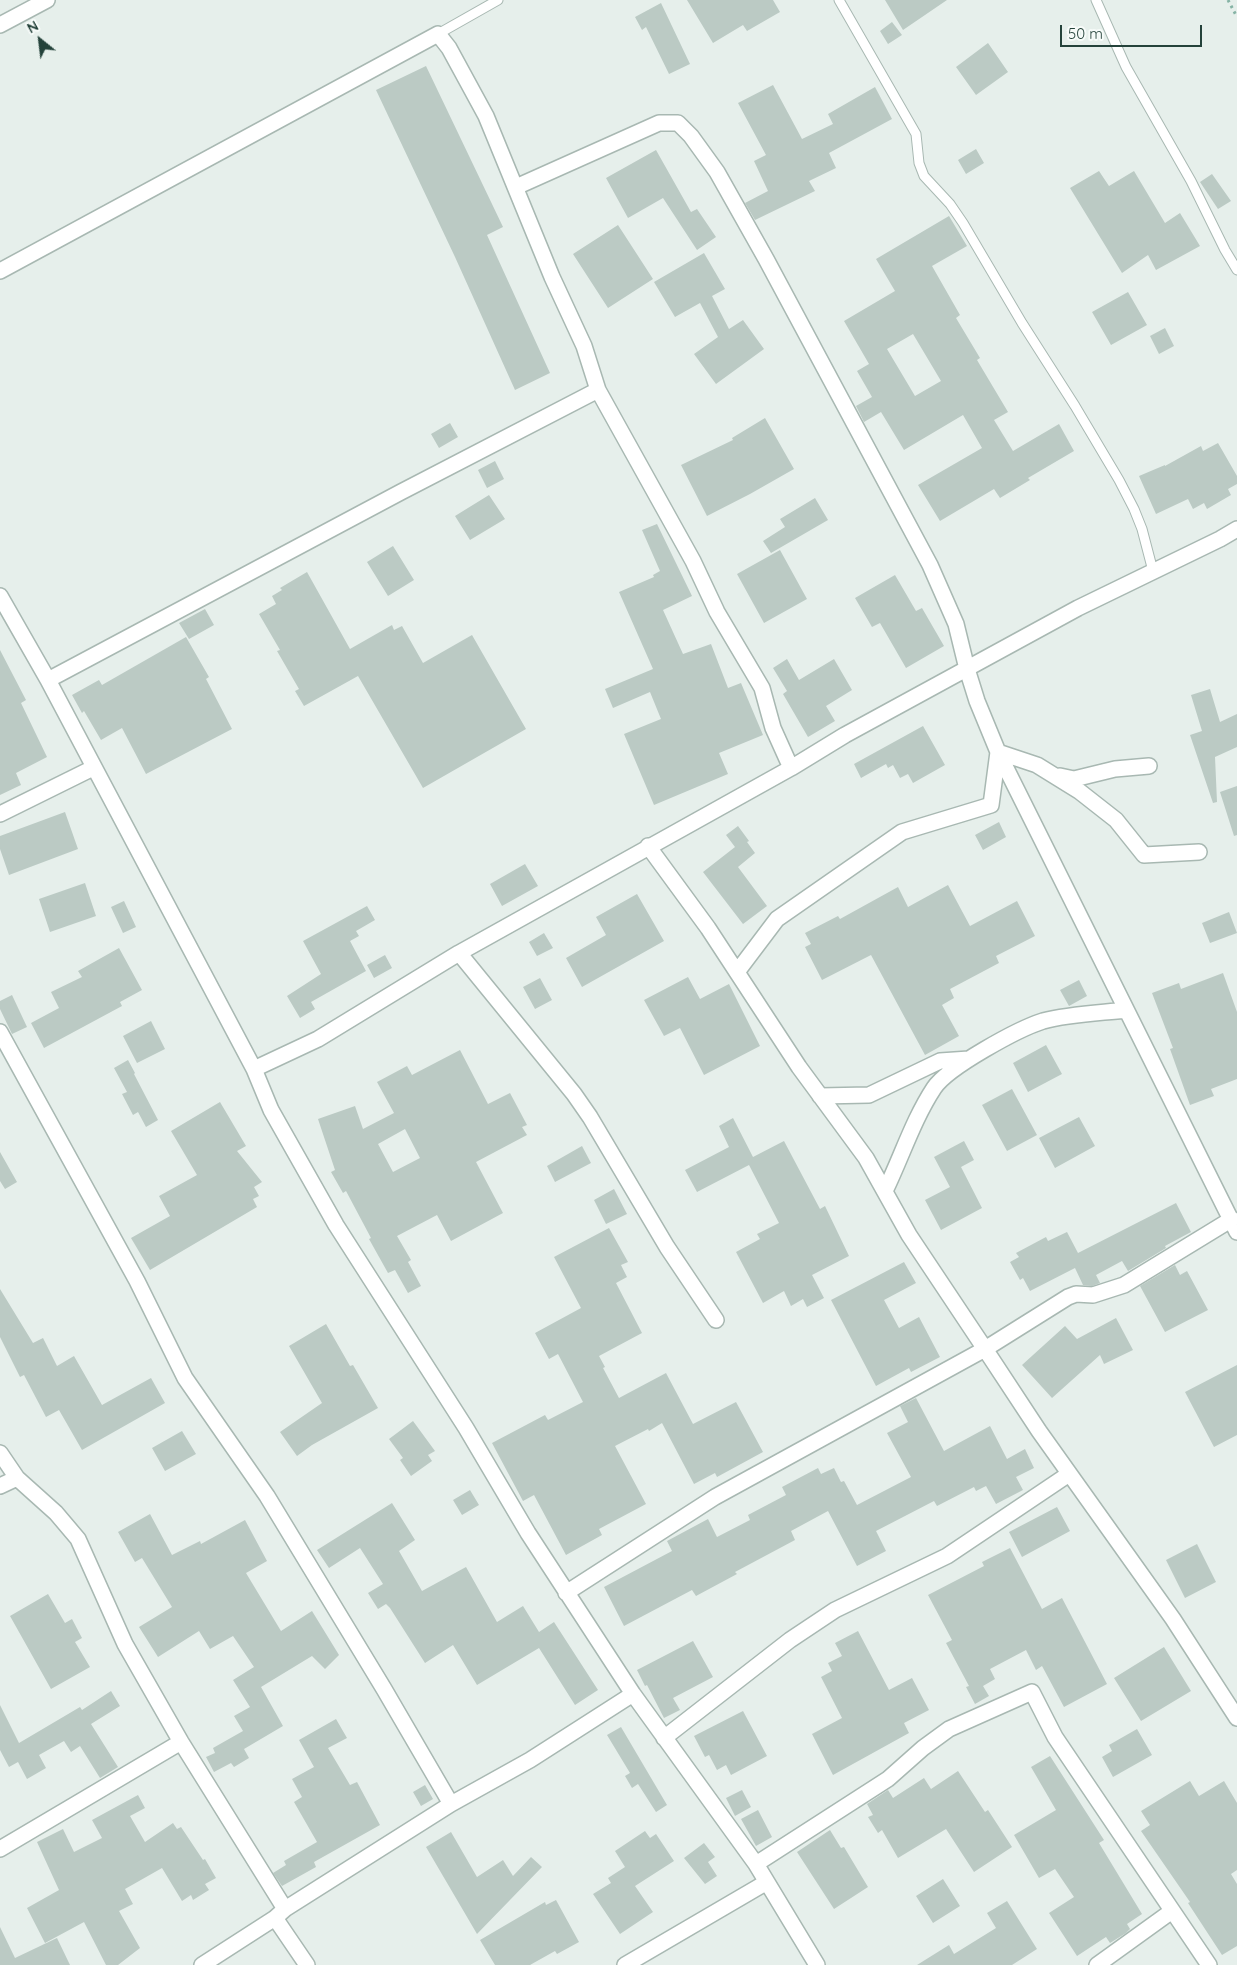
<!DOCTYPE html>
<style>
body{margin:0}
#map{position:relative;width:1237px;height:1965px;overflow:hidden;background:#e6efeb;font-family:Quicksand,sans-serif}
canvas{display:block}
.north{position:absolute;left:15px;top:15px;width:50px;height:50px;-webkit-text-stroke:4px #f7fbf9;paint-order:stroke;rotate:331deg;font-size:14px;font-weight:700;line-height:20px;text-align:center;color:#24423a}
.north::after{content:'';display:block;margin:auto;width:18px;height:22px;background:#24423a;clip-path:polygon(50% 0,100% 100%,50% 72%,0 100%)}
.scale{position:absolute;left:1060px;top:25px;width:142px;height:22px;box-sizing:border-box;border:2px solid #24423a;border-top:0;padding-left:6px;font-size:15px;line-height:18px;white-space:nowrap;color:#24423a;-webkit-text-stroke:4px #f7fbf9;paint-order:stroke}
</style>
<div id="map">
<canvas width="1237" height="1965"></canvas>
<div class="north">N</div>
<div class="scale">50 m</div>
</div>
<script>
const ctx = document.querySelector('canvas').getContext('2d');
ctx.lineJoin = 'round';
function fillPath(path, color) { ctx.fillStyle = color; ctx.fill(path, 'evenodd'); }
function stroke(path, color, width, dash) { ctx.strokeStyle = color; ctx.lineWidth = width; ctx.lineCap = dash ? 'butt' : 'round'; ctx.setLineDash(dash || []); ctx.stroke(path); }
const building = new Path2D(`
 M687,0H773L780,12L747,31L743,25L713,43Z
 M885,0H947L903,30Z
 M661,3L690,64L669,74L646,27L642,30L635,17Z
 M892,22L902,35L888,44L880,31Z
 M988,43L1008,72L976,95L956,67Z
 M426,66L503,227L487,235L550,373L515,390L455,257L376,90Z
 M773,85L802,139L833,124L828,114L875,87L892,119L829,153L836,168L809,181L815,191L755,220L745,203L768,191L754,161L766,155L738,103Z
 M976,149L984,163L966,174L958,160Z
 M656,150L691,212L697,209L716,237L697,250L663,198L628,218L606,178Z
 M1099,171L1109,186L1134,171L1165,223L1180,213L1200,246L1156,270L1148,255L1122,273L1070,188Z
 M1212,174L1231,201L1218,209L1200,182Z
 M949,216L967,246L932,266L960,315L956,318L980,358L977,360L1008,412L994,420L1013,451L1059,424L1074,451L1028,478L1030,480L1000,498L994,489L940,521L918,485L982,448L963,415L904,450L881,412L864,422L856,406L872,397L857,371L869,364L844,321L895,291L876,259ZM913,334L941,381L915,396L887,349Z
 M618,225L653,279L608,308L573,254Z
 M704,253L725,289L712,296L729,329L743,320L764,349L716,384L694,354L718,337L700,303L675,317L654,282Z
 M1128,292L1147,325L1111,345L1092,312Z
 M1165,328L1174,346L1159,354L1150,336Z
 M765,418L794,469L750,494L707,516L681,465L733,440L732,438Z
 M450,423L458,437L439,448L431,434Z
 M1218,443L1237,476V484L1228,489L1231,495L1207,509L1204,503L1193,509L1188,499L1156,514L1139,476L1165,465V466L1201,446L1203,451Z
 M495,461L504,479L487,488L478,470Z
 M489,495L505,519L470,540L455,516Z
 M815,498L828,520L771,553L763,541L785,527L780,519Z
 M657,524L692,596L663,610L683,654L711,644L728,688L741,683L763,735L719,753L728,774L654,805L624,734L661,719L650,692L613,708L605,689L653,669L619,592L654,577L653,575L660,571L642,530Z
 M393,546L414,580L388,596L367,562Z
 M780,550L807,599L764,623L737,574Z
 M307,572L350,649L392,625L394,630L402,626L423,663L472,635L526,729L423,788L358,676L304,706L295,691L299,689L277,651L280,650L259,614L276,604L272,596L282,590L280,588Z
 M895,575L916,611L922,608L944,646L906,668L880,623L872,627L855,598Z
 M205,609L214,625L189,639L179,623Z
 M186,637L209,677L206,679L232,729L146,774L122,728L101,740L84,711L82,713L72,695L99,680L102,685Z
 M0,650L26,700L21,703L47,757L16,773L21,785L0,795Z
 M787,659L799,680L834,659L852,690L826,706L835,721L808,737L783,694L787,691L773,668Z
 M1210,689L1220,722L1237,714V747L1215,757L1217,802L1213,803L1190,735L1202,731L1191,695Z
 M923,726L945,765L913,783L908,774L900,778L893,765L888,768L886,764L861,778L854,764Z
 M1237,786V835L1234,836L1220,792Z
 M65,812L78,849L9,875L0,849V836Z
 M999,822L1006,837L983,850L975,835Z
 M738,826L749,841L747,842L755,853L738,867L767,906L743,924L703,872L735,847L726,835Z
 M525,864L538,886L502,906L490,884Z
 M85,883L96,916L50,932L39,899Z
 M948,885L970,926L1017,901L1035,936L996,956L999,963L950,989L954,998L942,1005L959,1036L925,1055L871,955L822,980L805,947L811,944L805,933L838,916L840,919L898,887L908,907Z
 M637,894L664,941L582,987L566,958L606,935L596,917Z
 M124,901L136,927L123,933L111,907Z
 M367,906L375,920L356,931L359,936L350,941L366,971L311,1002L315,1009L300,1018L287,996L321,974L303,941Z
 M1229,912L1237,933L1210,943L1202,923Z
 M544,933L553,948L537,956L529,942Z
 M119,948L142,990L120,1002L122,1006L44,1048L31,1023L59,1008L51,992L82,977L78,971Z
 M385,955L392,968L374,978L367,965Z
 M1223,973L1237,1012V1079L1211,1089L1214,1096L1190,1105L1170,1049L1173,1048L1152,993L1179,983L1181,989Z
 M688,977L700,999L729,984L760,1046L704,1075L680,1028L664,1036L644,1000Z
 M540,978L552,1000L535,1009L523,987Z
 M1079,980L1087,996L1069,1006L1060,990Z
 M12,995L27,1027L12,1034L0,1009V1001Z
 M151,1021L165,1049L137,1063L123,1036Z
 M1046,1045L1062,1074L1028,1092L1013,1063Z
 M460,1050L488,1104L510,1093L527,1125L522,1127L527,1135L476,1162L503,1213L451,1241L437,1215L397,1236L411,1260L408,1262L421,1286L408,1293L395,1270L388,1273L369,1239L371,1238L346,1191L343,1193L331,1172L335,1170L318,1119L355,1106L363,1129L394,1113L377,1082L407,1066L412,1075ZM405,1129L420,1158L393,1172L378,1144Z
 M128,1060L135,1073L134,1074L158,1120L146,1127L138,1112L133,1115L122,1094L127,1092L114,1068Z
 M1012,1089L1037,1135L1007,1151L982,1105Z
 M220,1102L246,1146L237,1151L262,1182L254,1187L259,1196L253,1199L257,1207L150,1270L131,1238L170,1216L159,1196L197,1175L171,1131Z
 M1079,1117L1095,1146L1055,1168L1039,1138Z
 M733,1118L753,1157L784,1141L820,1209L825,1206L849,1256L812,1275L824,1298L807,1307L803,1299L791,1306L784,1291L763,1303L736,1252L760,1239L757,1234L779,1223L749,1165L697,1192L685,1170L729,1147L719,1126Z
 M964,1141L974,1160L961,1167L982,1208L941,1230L925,1200L950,1187L934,1157Z
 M582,1146L591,1163L555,1182L547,1166Z
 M0,1152L17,1182L5,1189L0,1181Z
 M614,1189L627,1214L606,1224L594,1200Z
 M1176,1203L1191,1232L1165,1246L1166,1248L1128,1271L1122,1261L1096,1275L1100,1283L1092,1286L1083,1285L1075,1268L1030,1291L1023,1278L1020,1280L1010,1262L1019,1257L1016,1253L1046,1237L1048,1241L1067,1232L1078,1253Z
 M609,1228L628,1262L621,1265L627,1277L616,1283L642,1333L599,1356L605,1367L603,1368L619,1398L666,1373L693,1424L736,1402L763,1452L717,1477L715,1473L694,1484L662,1423L649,1431L648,1429L615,1446L646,1504L599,1529L602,1535L566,1555L534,1495L523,1501L492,1443L545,1415L548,1420L583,1402L558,1354L549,1359L535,1333L581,1308L554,1257Z
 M904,1262L916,1283L884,1300L899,1328L919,1317L940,1357L911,1372L909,1368L876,1386L831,1300Z
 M1175,1265L1180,1275L1187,1271L1208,1310L1165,1332L1140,1286Z
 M0,1289L33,1343L43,1338L57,1366L74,1356L102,1405L151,1378L165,1403L82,1450L59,1410L46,1417L24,1375L20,1377L0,1337Z
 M1116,1318L1133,1350L1104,1364L1100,1355L1052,1398L1022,1365L1065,1326L1077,1339Z
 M326,1324L350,1366L353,1365L378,1408L312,1445L297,1456L280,1432L322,1403L289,1346Z
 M1237,1365V1435L1214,1447L1185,1392Z
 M916,1398L944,1451L990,1426L1007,1459L1025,1449L1034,1468L1016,1477L1023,1490L996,1504L986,1486L976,1491L974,1487L937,1506L934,1501L876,1531L886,1551L857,1566L828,1511L791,1531L795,1540L735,1572L737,1574L696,1596L692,1590L624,1626L604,1587L672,1551L667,1541L708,1519L717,1537L750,1520L748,1515L786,1495L782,1487L818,1468L821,1474L834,1468L841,1482L844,1481L857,1505L911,1477L887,1433L908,1422L900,1406Z
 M413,1421L435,1451L428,1455L432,1461L411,1476L400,1460L403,1458L389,1439Z
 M182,1431L196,1454L165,1471L152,1448Z
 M470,1490L479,1505L462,1515L453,1500Z
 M392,1503L415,1540L399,1551L422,1591L466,1567L497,1622L523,1606L539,1632L554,1622L598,1690L575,1705L539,1648L477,1685L453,1645L425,1663L390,1608L386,1604L378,1609L368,1593L383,1584L360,1548L329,1568L317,1550Z
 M1057,1507L1070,1531L1022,1557L1009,1532Z
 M150,1514L172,1555L200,1541L201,1544L245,1520L267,1561L246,1573L281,1631L312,1611L339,1655L325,1669L312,1656L261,1687L283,1726L244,1749L249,1758L234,1767L231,1763L214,1772L206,1757L215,1753L213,1748L243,1731L234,1716L250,1707L233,1680L254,1667L233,1636L210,1649L199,1631L158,1657L139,1627L172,1607L142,1558L135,1562L118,1532Z
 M1197,1544L1216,1582L1185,1598L1166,1560Z
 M1010,1548L1042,1609L1062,1598L1107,1684L1064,1707L1042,1666L1036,1670L1026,1650L990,1669L995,1679L983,1686L989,1696L975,1704L966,1687L969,1686L946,1643L952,1640L928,1595L984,1566L982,1562Z
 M48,1594L65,1623L72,1619L82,1638L75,1642L90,1667L51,1689L10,1616Z
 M858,1631L889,1690L912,1678L929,1710L904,1723L909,1733L833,1775L812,1734L842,1718L821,1677L832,1671L828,1663L842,1656L835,1643Z
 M693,1641L713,1677L673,1698L680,1710L664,1718L647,1685L645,1686L637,1670Z
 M1164,1647L1191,1691L1141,1721L1114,1678Z
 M111,1691L120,1706L91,1724L118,1767L100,1778L80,1746L71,1752L64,1741L39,1755L46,1768L27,1779L18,1762L9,1767L0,1750V1705L19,1743L80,1707L82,1710Z
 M743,1711L767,1756L731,1775L726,1765L717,1770L709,1755L705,1757L694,1736Z
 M336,1719L347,1738L328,1748L350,1785L357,1782L380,1825L314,1862L316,1867L282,1886L273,1873L286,1865L284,1861L317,1842L294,1802L302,1797L292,1779L314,1767L299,1740Z
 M621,1727L667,1805L656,1812L638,1784L632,1788L625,1776L630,1773L607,1735Z
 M1137,1729L1152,1755L1113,1777L1102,1757L1112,1751L1109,1745Z
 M1050,1756L1104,1840L1099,1843L1142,1914L1127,1924L1130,1929L1126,1933L1110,1943L1106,1937L1077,1956L1049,1913L1074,1897L1055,1869L1039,1878L1014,1835L1056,1810L1031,1767Z
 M958,1771L985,1812L988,1810L1012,1847L974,1872L946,1829L898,1858L882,1830L878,1833L868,1817L873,1815L867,1804L888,1790L893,1798L924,1778L931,1789Z
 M1190,1781L1199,1796L1224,1781L1237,1803V1870L1231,1874L1237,1884V1946L1222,1955L1188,1903L1190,1902L1141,1831L1150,1825L1141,1811Z
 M425,1785L433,1799L421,1806L413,1792Z
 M742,1790L751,1807L735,1816L726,1798Z
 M138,1795L145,1808L130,1816L145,1842L173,1823L177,1829L181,1827L203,1860L205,1859L216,1878L205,1884L209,1890L193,1900L191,1895L182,1901L162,1868L125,1889L133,1904L119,1911L140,1948L118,1965H106L84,1922L45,1943L27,1908L59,1890L37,1842L63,1829L74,1852L102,1838L92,1820Z
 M758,1810L772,1837L756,1846L741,1819Z
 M830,1830L841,1848L844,1847L868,1887L834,1909L797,1852Z
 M645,1831L650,1838L656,1834L674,1861L635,1886L653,1912L620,1934L593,1894L611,1883L608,1878L625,1867L615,1851Z
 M451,1832L477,1877L503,1860L513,1876L531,1857L542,1867L477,1934L426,1847Z
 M704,1843L715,1857L708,1862L717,1876L705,1884L684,1858Z
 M943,1879L960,1906L933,1923L916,1896Z
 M556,1900L579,1942L557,1954L555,1951L530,1965H495L480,1940L545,1902L546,1905Z
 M1007,1901L1037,1949L1012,1965H917L949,1945L954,1954L996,1928L987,1913Z
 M0,1927L15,1958L57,1938L70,1965H0Z`);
const path = new Path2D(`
 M1228,0L1237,17`);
const service = new Path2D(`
 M839,0L916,134L919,163L924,176L950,204L963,223L1022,323L1075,406L1119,480L1134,509L1142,529L1153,571
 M1096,0L1126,67L1191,181L1225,250L1237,270
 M438,34L498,0`);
const minor = new Path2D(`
 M0,25L47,0
 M516,187L659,123H678L691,136L717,172L766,259L930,565L956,624L967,669L977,701L998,752L1237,1232
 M0,271L438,34L449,48L486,116L552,277L584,346L598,390L693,561L717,612L762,688L773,728L791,768
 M0,596L48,680L254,1069L271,1110L336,1225L466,1428L528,1533L633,1694L756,1864L817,1965
 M48,680L401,492L598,390
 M1060,776L1074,779L1115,769L1149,766
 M0,814L93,768
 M648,846L708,928L799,1067L866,1158L909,1235L985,1349L1039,1431L1173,1619L1237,1718
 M459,953L574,1094L590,1117L667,1247L716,1320
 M737,972L777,919L902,832L991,805L998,752L1037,765L1079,791L1116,820L1144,855L1199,852
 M0,1032L137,1281L185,1378L267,1496L384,1689L451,1804
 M254,1069L318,1039L459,953L791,768L845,735L1078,608L1220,539L1237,529
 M820,1096L869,1095L940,1061L969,1059
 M885,1191C902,1156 913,1120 934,1088C948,1067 1018,1029 1043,1021C1069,1014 1099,1013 1126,1010
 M0,1453L17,1478L56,1513L78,1539L125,1644L181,1742L285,1909
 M0,1486L17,1478
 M566,1593L715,1497L985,1349L1068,1297L1076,1294L1093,1295L1124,1285L1232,1219
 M664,1738L790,1640L835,1610L947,1556L1069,1474
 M0,1849L181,1742
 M756,1864L888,1779L923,1748L949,1729L1032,1692L1055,1737L1209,1965
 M275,1918L307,1965
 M202,1965L275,1918L285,1909L451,1804L530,1760L633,1694
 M625,1965L767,1882
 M1097,1965L1172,1911`);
fillPath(building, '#bbcac4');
stroke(service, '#a8b8b2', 11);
stroke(minor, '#a8b8b2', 18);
stroke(path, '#86b3a5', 3, [2.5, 4]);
stroke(service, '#fff', 9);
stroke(minor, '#fff', 15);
</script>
